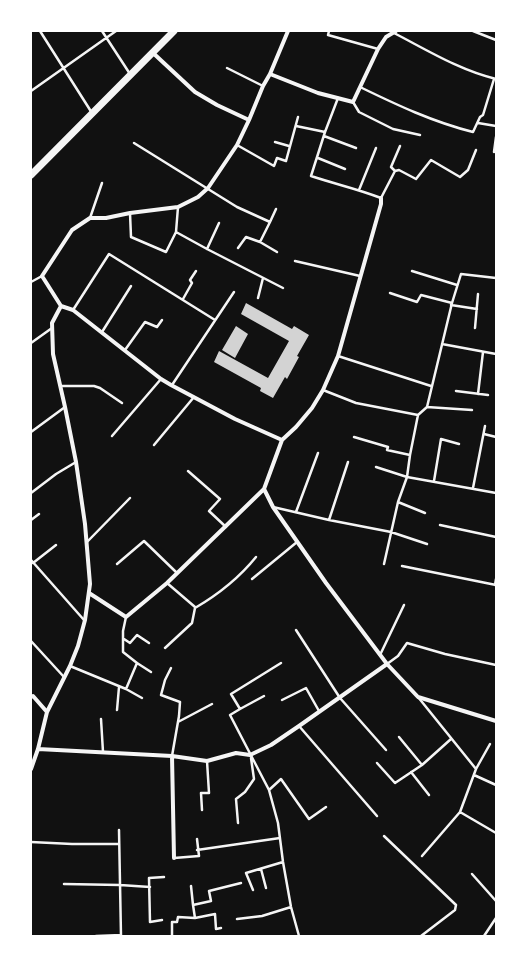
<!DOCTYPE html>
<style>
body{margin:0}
#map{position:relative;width:527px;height:967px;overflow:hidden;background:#111;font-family:Roboto,sans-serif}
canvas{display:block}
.frame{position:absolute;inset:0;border:32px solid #fff;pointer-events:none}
</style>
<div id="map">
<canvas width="527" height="967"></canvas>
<div class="frame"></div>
</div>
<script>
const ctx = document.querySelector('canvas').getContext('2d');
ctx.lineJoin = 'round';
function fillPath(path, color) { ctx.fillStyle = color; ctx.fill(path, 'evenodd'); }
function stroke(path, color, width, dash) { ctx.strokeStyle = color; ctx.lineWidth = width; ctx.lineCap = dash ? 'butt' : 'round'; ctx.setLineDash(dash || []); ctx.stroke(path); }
const building = new Path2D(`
 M246,303L292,329L294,326L309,335L297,356L299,357L287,379L285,377L273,398L260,391L261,388L214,362L219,351L268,378L289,341L241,314Z
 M236,326L248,334L235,358L222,350Z`);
const service = new Path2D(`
 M40,31L92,113
 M102,31L130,74
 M329,31L328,35L378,49
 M473,31L496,40
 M394,33C427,50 459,70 496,79
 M227,68L263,86
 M360,87C397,105 433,122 473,132L480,117L483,115L494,79
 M31,91L116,31
 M338,98L325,132L311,176C335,184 358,189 381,198L395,171
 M353,102L359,112L393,129L420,135
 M478,123L496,126
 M296,126L325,132
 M324,136L356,148
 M275,142L289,146
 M134,143L237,207L270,222L260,242
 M237,145L274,166L277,158L286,161L298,117
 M494,152L496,137
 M318,158L345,169
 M395,171L399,170L416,179L431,160L460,177L468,170L476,150
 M395,171L391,167L400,146
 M359,190L376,148
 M178,207L176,232L207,249L283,288
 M130,213L131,237L166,252L176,232
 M90,218L102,183
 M270,222L276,209
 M238,248L246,237L260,242L277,252
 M207,249L219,223
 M295,261L360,276
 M412,271L457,285
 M31,282L42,276
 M390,293L417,302L421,295L452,303
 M258,298L263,278
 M183,299L192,283L190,280L196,271
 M451,305L477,309
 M73,310L109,254L215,320
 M475,328L478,294
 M102,332L131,286
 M31,343L52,328
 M442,344L496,354
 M125,350L145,322L157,327L162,320
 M338,356L431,386
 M172,385L234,292
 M61,386H94L100,388L122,403
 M323,390L356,403L418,415
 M456,391L488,395
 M478,394L483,352
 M427,407L472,410
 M31,432L65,407
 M484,434L496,437
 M112,436L161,379
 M354,437L388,447L387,450L410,455
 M154,445L194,397
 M376,467L407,477L496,493
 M188,471L220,499L209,511L226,527
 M434,481L441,439L459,444
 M473,488L485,426
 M31,493L56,474L76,462
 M398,502L425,513
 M273,507L329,520L391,532L427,544
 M296,512L318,453
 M31,520L39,514
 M329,520L348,462
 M440,525L496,537
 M87,542L130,498
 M31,560L84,620
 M33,563L56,545
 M117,564L144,541L177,573
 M384,564L398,502L407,477L410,455L418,415L427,407L452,303L461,274L496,278
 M402,566L496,585
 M252,579L297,542
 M167,583L195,607
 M495,585L496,579
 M296,630L340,698L386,750
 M124,639L130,643L137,635L149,643
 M31,641L64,677
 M165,648L192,623L195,608C219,594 239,578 256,557
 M380,655L404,605
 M137,663L151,672
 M281,663L231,694L240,709L230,715L269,790L278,823L283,862L291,907L299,936
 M387,664L398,656L407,643L445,654L496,665
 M70,666L126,689L142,698
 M171,668L165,680L161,695L180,702L179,716L172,756
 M126,689L137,663L123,652V631L126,617
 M418,697L476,769L460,812L496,833
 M282,700L306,688L319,711
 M240,709L264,696
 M117,710L119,687
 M101,719L103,752
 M178,722L212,704
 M299,726L377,816
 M399,737L422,765
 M377,763L395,783L422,765L451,739
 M476,769L490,744
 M411,772L429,795
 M474,775L496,785
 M269,790L281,779L309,819L326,807
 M202,810L201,793H209L207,761
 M238,823L236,799L245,792L254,779L251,758
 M119,830L121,936
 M384,836L456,905L455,910L421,936
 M31,842L72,844H119
 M197,850L280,838
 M422,856L460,812
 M174,858L199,856L197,839
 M261,869L266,888
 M472,874L496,901
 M64,884L120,885L150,887
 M191,886L193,905L211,901L209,891L241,883
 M253,890L246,873L283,862
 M193,905L195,918
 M237,919L262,916L291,907
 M162,920L150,922L149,878L164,877
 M96,936L121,935
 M172,936V922H177L178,917L195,918L215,914L216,929L221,928
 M484,936L496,918`);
const minor = new Path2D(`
 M152,52L195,92L217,105L249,120
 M270,74L318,93L353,102L378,49L386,37L396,31
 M61,306L73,310L161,379L171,385L235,419L282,440
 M264,489L273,507L326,583L387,664L418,697L496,721
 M89,593L126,617L167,583L264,489L282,440L296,427L312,408L323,390L338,356L381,204V198
 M31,697L33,696L47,712
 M38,749L172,756L207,761L236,753L250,755L271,745L299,726L387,664
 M172,756L174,858
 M31,769L38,749L47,712L70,666L78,646L85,620L90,584L85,524L76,462L65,407L53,354L52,323L61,306L42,276L72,230L90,218H106L130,213L178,207L198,197L208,188L237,145L249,120L263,86L270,74L288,31`);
const tertiary = new Path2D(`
 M31,175L174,31`);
fillPath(building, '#d3d3d3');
stroke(service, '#f5f5f5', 2.5);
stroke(minor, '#f5f5f5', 4);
stroke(tertiary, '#f5f5f5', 7);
</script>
